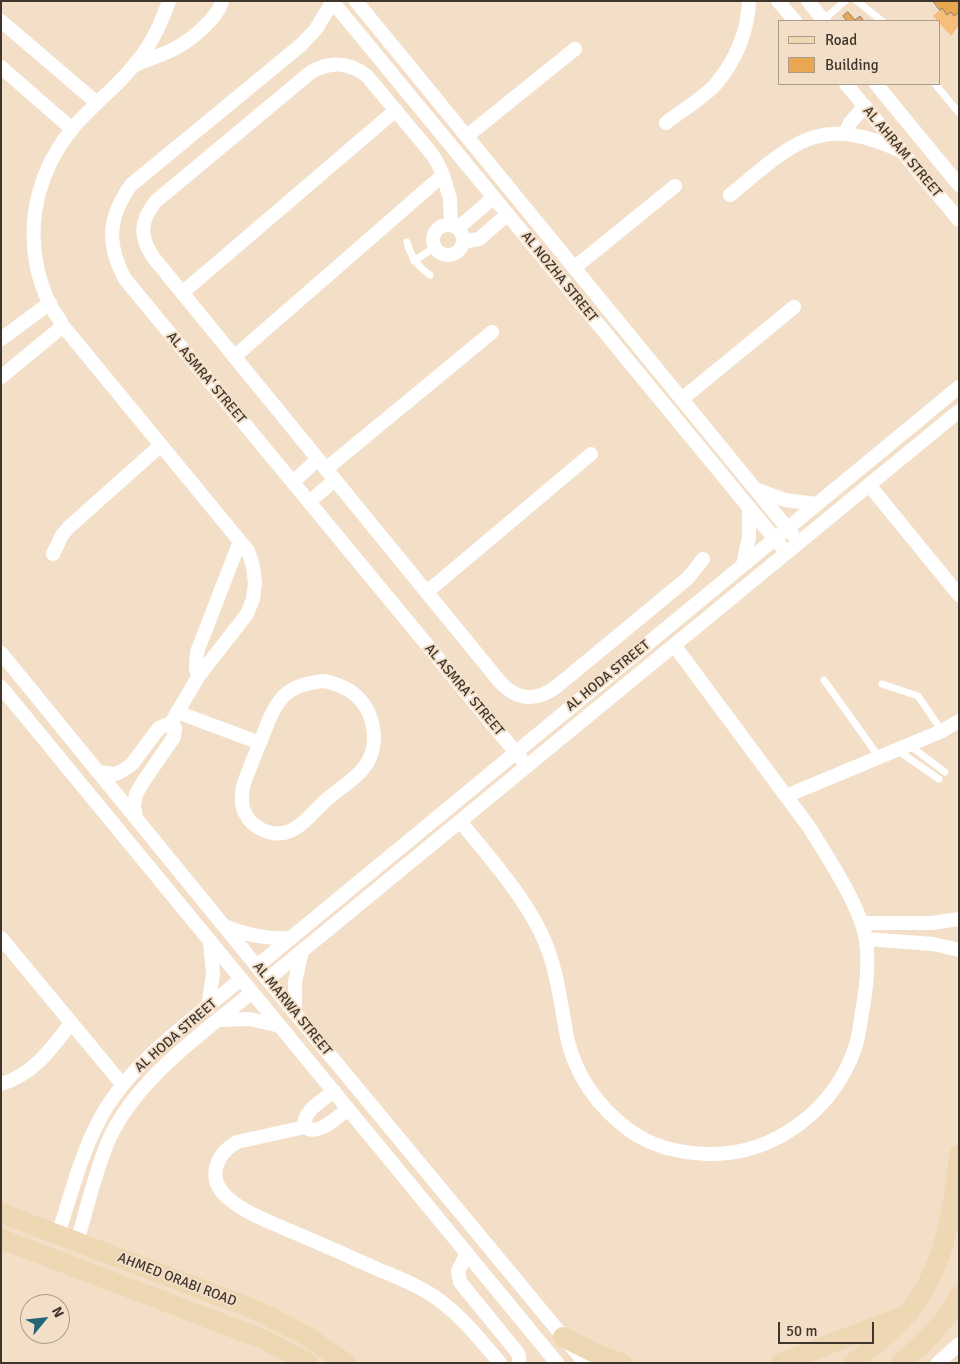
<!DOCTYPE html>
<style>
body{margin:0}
#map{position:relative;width:960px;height:1364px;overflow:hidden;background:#f3dfc8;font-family:Signika,sans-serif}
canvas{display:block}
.frame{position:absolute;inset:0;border:2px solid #3e362d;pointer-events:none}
.legend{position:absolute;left:778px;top:20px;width:162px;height:65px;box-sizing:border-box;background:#f3dfc8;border:1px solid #ab9b8a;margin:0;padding:6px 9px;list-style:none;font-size:15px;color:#3e362d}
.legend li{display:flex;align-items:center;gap:10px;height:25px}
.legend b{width:25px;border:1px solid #ab9b8a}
.north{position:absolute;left:20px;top:1294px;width:50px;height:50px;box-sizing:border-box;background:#f3dfc8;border:1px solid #ab9b8a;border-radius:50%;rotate:62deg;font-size:14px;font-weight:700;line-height:20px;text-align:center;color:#3e362d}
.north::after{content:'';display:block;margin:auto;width:18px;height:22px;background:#226578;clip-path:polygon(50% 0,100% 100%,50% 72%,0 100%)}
.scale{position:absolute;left:778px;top:1322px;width:96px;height:22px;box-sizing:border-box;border:2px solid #3e362d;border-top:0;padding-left:6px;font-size:15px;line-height:18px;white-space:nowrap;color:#3e362d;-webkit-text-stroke:4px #f3dfc8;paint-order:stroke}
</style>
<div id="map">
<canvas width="960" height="1364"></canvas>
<div class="frame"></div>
<ul class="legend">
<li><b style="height:6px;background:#eed8b3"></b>Road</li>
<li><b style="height:14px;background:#eaa752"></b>Building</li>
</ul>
<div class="north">N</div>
<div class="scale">50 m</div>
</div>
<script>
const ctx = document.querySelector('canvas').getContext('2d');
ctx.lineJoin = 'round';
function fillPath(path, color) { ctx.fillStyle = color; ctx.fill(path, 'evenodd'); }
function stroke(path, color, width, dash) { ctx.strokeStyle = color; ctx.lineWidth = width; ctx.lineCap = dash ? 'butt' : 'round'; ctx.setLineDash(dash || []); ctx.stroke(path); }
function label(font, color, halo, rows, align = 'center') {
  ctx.font = font + ' Signika,sans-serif'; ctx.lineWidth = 4; ctx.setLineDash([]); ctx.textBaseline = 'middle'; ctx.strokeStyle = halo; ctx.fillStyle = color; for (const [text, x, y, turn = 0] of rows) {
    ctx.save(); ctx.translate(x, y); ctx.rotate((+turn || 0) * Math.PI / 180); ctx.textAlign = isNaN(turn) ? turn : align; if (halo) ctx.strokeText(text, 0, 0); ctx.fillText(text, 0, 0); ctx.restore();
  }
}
const green = new Path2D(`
 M942,8L947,15L951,12H959V25L951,36L933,16Z`);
const building = new Path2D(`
 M933,1H959V12L954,16L951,12L947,15L942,8L940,10Z
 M848,12L855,20L860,16L864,21H847L843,16Z`);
const lane = new Path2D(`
 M857,1L882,21
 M823,20L845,1
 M935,84L959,113
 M407,242C411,257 417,266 430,275
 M414,261L435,247
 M824,680L879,757
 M882,684L918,696L942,731
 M909,745L945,772
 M897,750L939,779`);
const street = new Path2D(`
 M332,1L780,545
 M333,1L316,29L301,45L131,185C108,217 106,244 125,279L527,766
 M356,1L792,534
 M778,1L795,21
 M808,1L824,21
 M1,21L97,103
 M135,65C148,59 163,55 176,48C191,40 218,18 222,1
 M1,67L72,129
 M846,84L959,220
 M876,84L959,185
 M666,123C681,111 702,99 715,85C735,62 748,32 749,1
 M845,134L850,123L865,106
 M467,136L575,49
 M730,195C794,143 818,112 903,152
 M433 240a15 15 0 1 1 30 0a15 15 0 1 1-30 0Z
 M451,225L450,199L443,175L438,164L432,154L367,76C349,62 331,61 311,72L156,201C140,221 139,236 153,257L500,682C517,700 535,702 556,687L688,578L703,559
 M458,228L494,197
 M463,242L479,239L508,214
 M574,268L675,186
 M182,293L396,110
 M1,339L50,303
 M234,357L443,175
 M1,377L63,326
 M682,399L794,307
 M326,469L492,332
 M293,482L318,459
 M869,485L959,595
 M758,490L785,500L817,504
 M309,502L335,480
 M53,554L62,535L69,527L161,445
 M743,565L749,537V507
 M427,592L591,454
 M1,653L295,1013L585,1363
 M198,677L196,669L197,652L240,541
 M325,681C335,684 344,686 353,693C376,711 382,749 361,771C351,782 336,791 325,801C315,810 304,825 290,831C274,838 252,829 245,813C240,804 242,795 243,786C249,769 256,752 263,735C276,701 284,684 325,681Z
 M1,687L557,1363
 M177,712L260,743
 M99,772L115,774L124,770L132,764L159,728L171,723L198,677L247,614L253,599L255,583L253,566L248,551L63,326C59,318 53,311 49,303C22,244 31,180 72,129C91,106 116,88 135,64C151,46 161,24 169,1
 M786,796L942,731L959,721
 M136,817L134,806L136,794L143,782L174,737L175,728L171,723
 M460,821C488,856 520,891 540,931C557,965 560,1000 567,1037C575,1075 598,1107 629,1130C652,1147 679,1153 707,1154C775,1156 836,1108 856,1045C860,1031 861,1015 864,1001C867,981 869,961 866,940C861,907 827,856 809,827L674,645
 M862,923H932L959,919
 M227,927C248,936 267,939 289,938
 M1,938L122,1084
 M866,939L933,944L959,950
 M257,966L959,387
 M268,979L959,411
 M208,1008L213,974L210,941
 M295,1013V982L302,951
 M219,1020L250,1019L280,1026
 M1,1084C33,1075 52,1048 71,1023
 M348,1109C337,1117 318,1137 305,1127L237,1142C215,1155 206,1179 228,1198C245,1213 268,1221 288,1230C317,1242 346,1255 375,1268C392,1275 411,1282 427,1292C457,1310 477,1336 500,1363
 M305,1127C301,1112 323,1100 334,1091
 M58,1234C71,1195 81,1153 101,1117C131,1061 193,1020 241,979
 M77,1242C87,1208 95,1172 109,1139C139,1076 200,1036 252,992
 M467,1253L458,1271L460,1282L517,1352L519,1356V1363
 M938,1363L959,1344`);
const secondary = new Path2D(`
 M1,1213L256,1310L305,1335L346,1363
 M1,1239L265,1340L308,1363
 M563,1337L599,1355L622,1363
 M780,1363L898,1318
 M853,1363C873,1346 896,1329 912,1308C946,1263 953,1209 959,1155
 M900,1363C924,1344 945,1323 959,1296`);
const streetNames = [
 ["AL AHRAM STREET",902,152,50],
 ["AL NOZHA STREET",559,277,51],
 ["AL ASMRA' STREET",206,378,50],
 ["AL HODA STREET",608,676,-39],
 ["AL ASMRA' STREET",464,690,50],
 ["AL MARWA STREET",292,1009,51],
 ["AL HODA STREET",176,1036,-41],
 ["AHMED ORABI ROAD",177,1280,21]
];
fillPath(green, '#f7bd7a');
fillPath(building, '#eaa752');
stroke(building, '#917e6a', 1);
stroke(lane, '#fff', 7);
stroke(street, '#fff', 14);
stroke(secondary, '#eed8b3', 20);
label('14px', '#3e362d', '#f3dfc8', streetNames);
</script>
